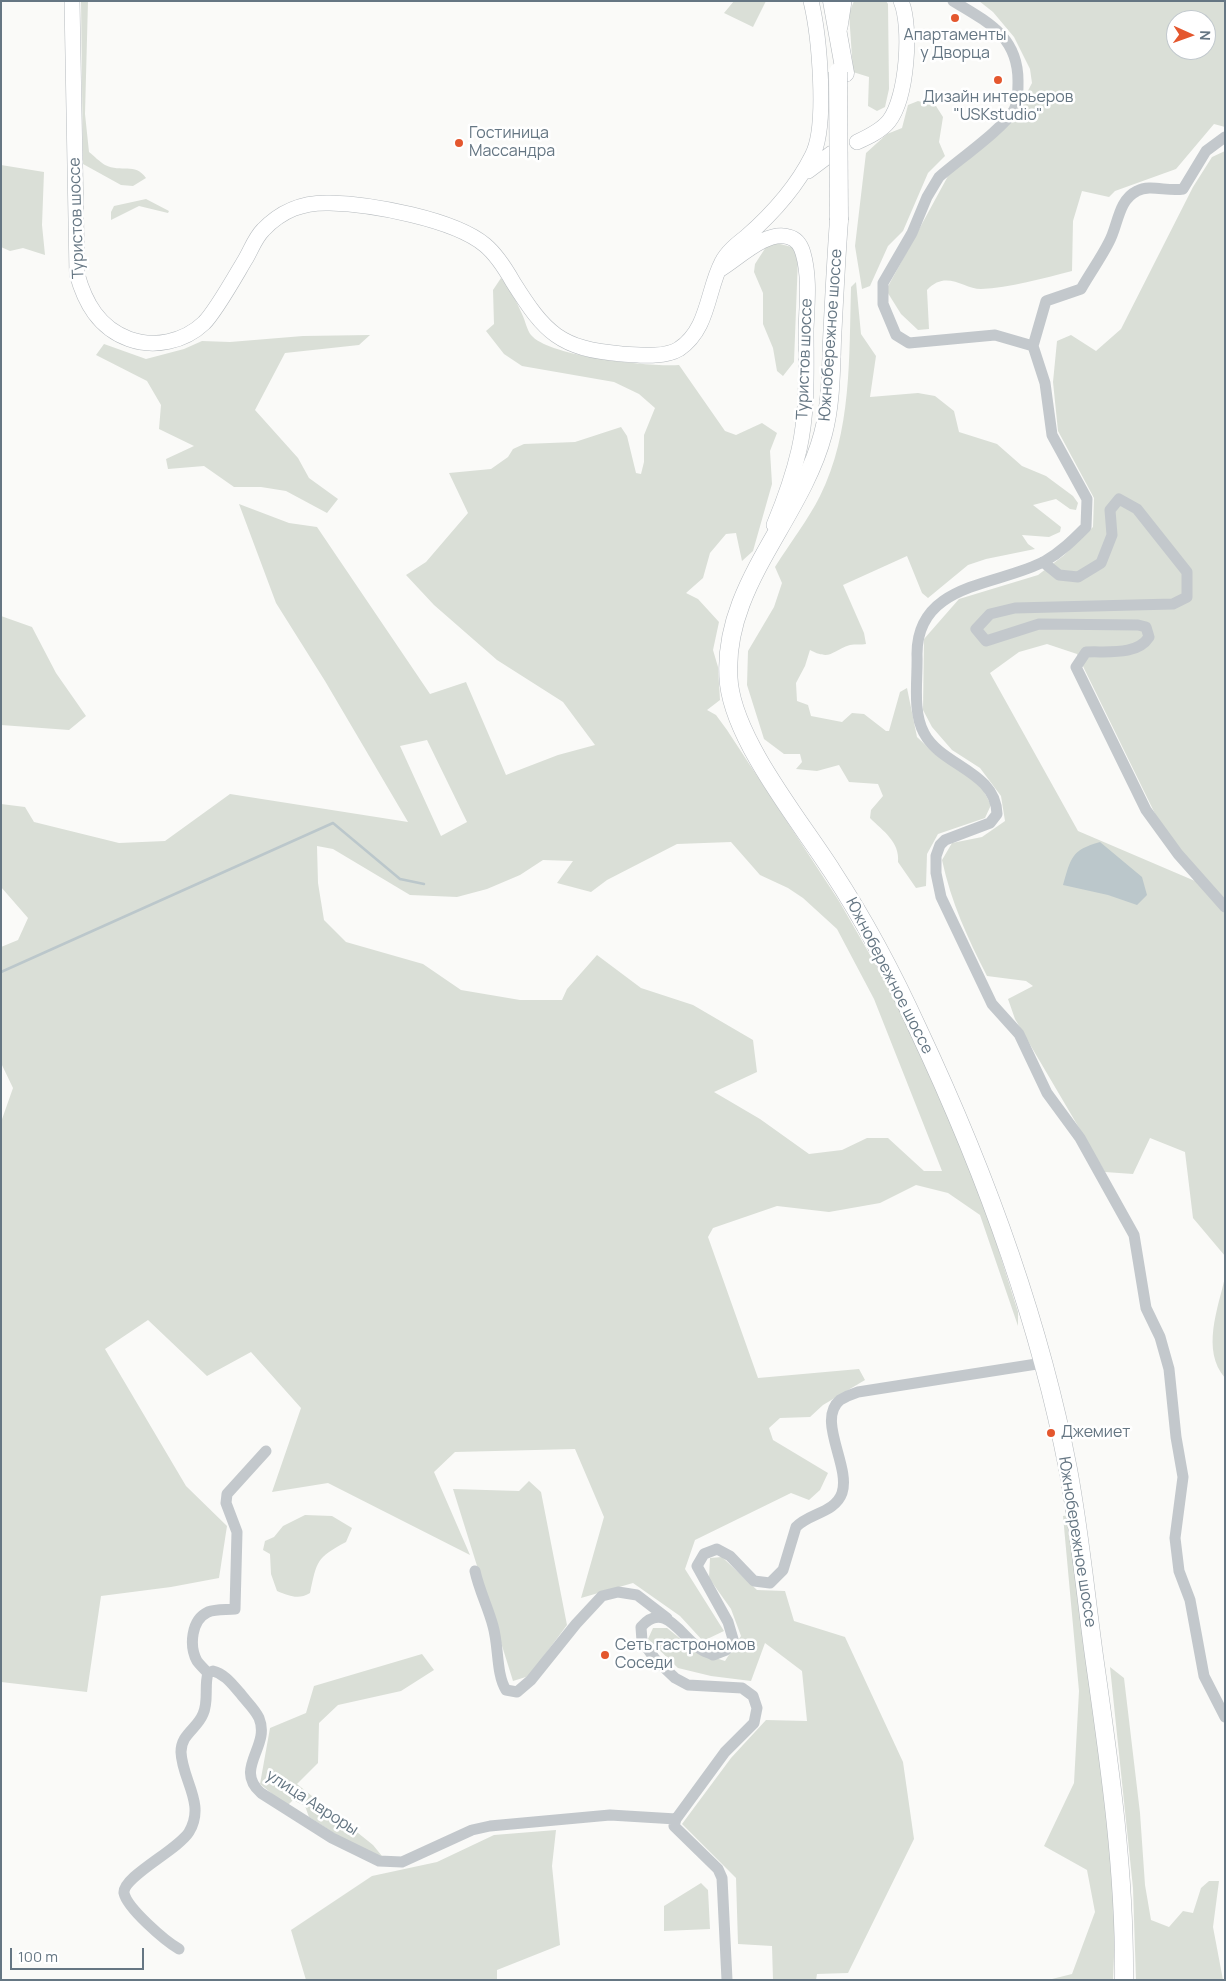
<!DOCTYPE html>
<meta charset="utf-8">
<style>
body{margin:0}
#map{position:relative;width:1226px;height:1981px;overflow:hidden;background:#fafaf8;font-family:Manrope,sans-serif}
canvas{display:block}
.frame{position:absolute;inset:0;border:2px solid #657683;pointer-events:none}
.north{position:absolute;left:1166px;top:10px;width:50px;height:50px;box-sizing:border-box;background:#fff;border:1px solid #c1c8cd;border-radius:50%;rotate:92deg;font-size:14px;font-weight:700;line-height:20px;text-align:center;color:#657683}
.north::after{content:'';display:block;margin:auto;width:18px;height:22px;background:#e4572e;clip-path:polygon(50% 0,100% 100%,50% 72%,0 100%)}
.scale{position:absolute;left:10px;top:1948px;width:134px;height:22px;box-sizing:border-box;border:2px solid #657683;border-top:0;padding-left:6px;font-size:15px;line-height:18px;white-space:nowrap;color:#657683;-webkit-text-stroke:4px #fff;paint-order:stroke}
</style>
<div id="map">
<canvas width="1226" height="1981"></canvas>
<div class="frame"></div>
<div class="north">N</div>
<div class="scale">100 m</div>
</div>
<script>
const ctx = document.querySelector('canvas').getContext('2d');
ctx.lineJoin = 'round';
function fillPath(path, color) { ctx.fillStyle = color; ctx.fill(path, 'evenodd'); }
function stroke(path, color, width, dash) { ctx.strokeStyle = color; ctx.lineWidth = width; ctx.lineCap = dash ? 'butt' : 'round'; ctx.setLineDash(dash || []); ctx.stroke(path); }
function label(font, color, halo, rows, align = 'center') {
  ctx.font = font + ' Manrope,sans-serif'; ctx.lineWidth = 5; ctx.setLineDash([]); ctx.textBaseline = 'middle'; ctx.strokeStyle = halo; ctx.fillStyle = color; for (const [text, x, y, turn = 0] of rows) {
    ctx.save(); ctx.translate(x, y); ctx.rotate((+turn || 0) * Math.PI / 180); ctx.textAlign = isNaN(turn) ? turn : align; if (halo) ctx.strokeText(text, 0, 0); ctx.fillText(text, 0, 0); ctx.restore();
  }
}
const green = new Path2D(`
 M81,1H88L85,114L89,152C94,156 100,162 105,165C121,173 135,162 146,178L133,186L121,185L83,164Z
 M734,1H766L753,27L724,13Z
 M854,1H886L888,4L889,89L885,107L877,111L868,106L869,77L853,72L849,13Z
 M979,1H1225V127L1214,124L1176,169L1115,191L1109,197L1082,191L1073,221L1072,271C1044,278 1009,288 981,289C964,289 946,269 927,290L929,329L918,330L901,314L886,290L948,176L1018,110L1032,83L1030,69L1014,37L993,12ZM1176,20H1206V50H1176Z
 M918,101L936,106L943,117L939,142L945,156L928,173L903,231L888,246L870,286L862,289L855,246L866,153L887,134L902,128L908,105Z
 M1225,151V1256L1193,1218L1185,1152L1150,1138L1133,1174L1105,1172L1015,1019L1008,999L1033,986L1026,981L987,976C968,939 951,902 942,860L952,843L982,837L1005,821L1001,796L980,768L952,750L932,727L923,710L924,639L959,599L1038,575L1063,556L1093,527L1094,498L1058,431L1053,382L1057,341L1071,335L1096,351L1121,329L1193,187L1212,157ZM1047,644L1077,654L1162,828L1195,881L1078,831L990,673L1019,652Z
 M1,165L44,172L42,225L45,255L23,248L10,251L1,247Z
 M146,199L169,211L168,213L139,206L111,220V212L114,206Z
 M776,243L792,247L798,258L794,362L783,376L777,371L773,348L763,324V293L754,272L755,264L766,247Z
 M501,278C510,289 516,300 522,314C525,320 527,330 531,335C549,357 651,367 679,365L725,431L736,435L762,423L777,433L770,451L772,484L753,551L742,561L736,533L726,534L710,553L703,578L686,593L698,599L719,622L713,650L718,667L720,700L707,710L716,715L727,730L839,901L910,1024L986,1210L1018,1312V1326L980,1215L948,1193L916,1185L880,1203L829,1212L777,1206L713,1228L708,1237L758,1378L859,1369L865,1380L823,1405L810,1417L780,1418L769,1428L773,1440L828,1473L820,1490L809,1500L791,1493L695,1540L685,1569L724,1631L703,1641L680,1616L633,1583L581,1598L604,1517L575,1449L455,1452L434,1472L470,1555L328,1483L272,1492L301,1408L251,1352L207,1376L148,1320L105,1349L186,1486L227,1526L219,1578L171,1587L101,1596L87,1692L1,1682V1122L13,1088L1,1063V947L18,940L28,918L1,887V804L25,807L34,822L119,843L165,841L230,794L408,822L325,681L276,603L239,504L289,523L317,527L430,694L466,682L506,775L558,755L595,745L563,702L497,660L434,605L406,575L426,562L468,513L449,473L491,469L508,457L513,449L524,444L575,442L621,427L627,436L636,473L641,474L644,462V435L655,408L639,394L614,382L522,366L504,354L486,331L494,324L493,290ZM427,740L467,822L441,836L400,746ZM731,842L760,875L788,888L803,898L837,929L874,999L942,1171H924L888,1138H867L842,1150L809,1154L760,1119L714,1092L757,1072L753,1040L693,1005L641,988L597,955L567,989L562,1000H520L461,990L423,964L346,942L324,920L318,883L317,846L333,849L410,895L457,897L487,889L520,875L543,860L573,861L557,883L591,892L607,880L677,844Z
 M856,282L861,334L876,356L870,397L918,393L935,396L954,411L959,432L997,444L1022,466L1046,476L1073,496L1078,503L1076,510L1070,509L1056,499L1033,505L1061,527L1060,532L1049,537L1022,535L1028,544L1035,549L986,559L968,565L928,598L922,593L907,556L843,585L864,633L866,644C861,645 855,644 850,645C831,651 831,661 810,650L805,666L796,683L797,701L808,705L811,716L842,722L852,713L864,714L886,731H889L900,692L907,688L917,737L936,755L980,784L991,805L985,818L938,834L927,854L926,886L916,888L898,862C900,842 883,831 870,818L871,810L883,796L878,784L849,782L839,765L817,771L796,769L802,762L800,754H784L764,739L747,685L748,651L774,607L782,583L775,567C790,543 808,520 820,496C852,432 849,357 851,287Z
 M370,335L359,345L285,353L255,410L298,458L309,478L338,499L327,513L286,491L261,487H234L204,466L168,469L166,459L194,446L159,429L161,405L147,381L96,355L104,344L146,359L184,349L202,341L230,342L303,336Z
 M1,616L32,627L56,673L86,716L69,730L1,725Z
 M1225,1277V1378C1201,1350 1218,1309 1225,1277Z
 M529,1481L541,1492L567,1625L529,1676L513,1681L453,1489L519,1491Z
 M305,1515L332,1516L352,1528L346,1542C316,1558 317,1561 310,1593C298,1600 290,1596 277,1591L271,1574L270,1554L263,1550L265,1541L274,1537L283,1526Z
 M1069,1515L1094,1685L1116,1910L1113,1980H1048L1072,1974L1095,1912L1087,1870L1044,1846L1074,1783L1079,1691L1063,1516Z
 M722,1557L757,1590L785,1591L794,1621L845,1637L903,1762L914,1839L848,1973L817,1974L816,1980H773L772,1946L738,1944L736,1878L682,1824L731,1758L766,1720L807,1721L802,1671L765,1643L751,1681L711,1676L678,1668L648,1639L653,1628H667L697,1652L725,1661L741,1636L731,1609L709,1578L710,1558Z
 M422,1654L434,1670L401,1691L338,1705L319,1723L318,1763L297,1784L373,1845L382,1856L371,1857L309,1817L305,1806L293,1800L287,1806L260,1784L270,1728L306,1713L314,1686Z
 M1110,1667L1124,1678L1140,1813L1145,1885L1151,1920L1169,1927L1183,1911L1193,1913L1201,1888L1209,1881H1219L1213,1927L1223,1980H1136L1133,1888Z
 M556,1830L552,1866L560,1945L497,1970V1980H306L291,1930L372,1876L437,1862L494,1835Z
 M701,1883L708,1890L710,1929L664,1931V1906Z`);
const water = new Path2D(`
 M1100,842L1142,877L1147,895L1137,905L1108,895L1063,885C1071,858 1071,850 1100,842Z`);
const stream = new Path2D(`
 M1,972L333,823L400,879L424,884`);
const minor = new Path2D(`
 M953,1C988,22 1019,37 1018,83C1018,92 1018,102 1014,110C1004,128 957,161 939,177L927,197L912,233L883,283V304L896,335L909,343L995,335L1033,346
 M1033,346L1045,383L1052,435L1087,499L1086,527C1073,540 1061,552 1045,561C999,586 917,582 917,654C918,678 912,711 924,733C941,766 996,771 997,814L990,823L945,840L940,845L936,856V873L941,897L992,1004L1019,1034L1047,1093L1080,1138L1134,1235L1146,1308L1160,1337L1169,1369L1176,1437L1183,1477L1175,1538L1179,1571L1190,1600L1204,1676L1225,1717
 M1033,346L1046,301L1081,289C1090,273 1101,258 1109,242C1118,226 1118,200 1137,191C1150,184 1168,192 1183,189L1206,151L1225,137
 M1043,562L1059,575L1078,577L1101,563L1112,535L1110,510L1119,499L1137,509L1187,572V597L1173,604L1015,608L990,614L976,629L986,641L1039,624L1138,625L1146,627L1149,637C1137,656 1107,651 1086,652L1076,667L1146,810L1178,854L1225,907
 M475,1571C479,1590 488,1607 493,1626C499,1647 496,1674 506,1690L517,1692L531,1680L576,1624L602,1596L618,1592L637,1595L667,1618
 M208,1673C204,1669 200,1665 197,1661C189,1646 191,1620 208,1612C216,1609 226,1610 235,1609L237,1532L226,1503L227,1494L266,1451
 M179,1949C165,1941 127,1908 124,1893C122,1877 178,1850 189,1832C206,1804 182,1780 181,1752C181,1734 197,1729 203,1714C209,1701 204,1686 208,1673L213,1671C225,1674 232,1684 240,1693C245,1700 255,1709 259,1718C271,1747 233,1768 261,1793L332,1838L379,1861L402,1862L472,1830L490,1826L610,1815L676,1819
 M727,1980L722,1878L718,1869L674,1826L676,1819L725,1752L754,1723L757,1708L753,1696L742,1688L688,1685L675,1678L655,1659L642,1641L641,1627C664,1600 681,1636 699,1648C703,1651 709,1653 713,1655L726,1650L733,1639L728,1622L697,1566L704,1554L717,1549L730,1556L754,1581L770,1583L783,1570L796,1527C809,1513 835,1513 842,1493C851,1466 816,1420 840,1400C845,1397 852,1394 858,1392L1043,1363`);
const major = new Path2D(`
 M72,1L77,274C85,303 99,328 129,339C154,348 184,342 204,323C216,311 236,275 245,260C251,250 255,238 263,230C282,210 303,202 330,203C371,204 454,219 485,245C497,255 505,268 513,282C545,333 560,349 622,354C640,355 664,358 679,349C709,329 707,290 722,262C727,252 737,244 746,237C771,215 797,186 812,156C828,127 819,34 811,1
 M840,27L844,1
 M857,142C868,137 881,131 889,121C907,98 912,27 901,1
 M808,171L832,153
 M719,270C738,259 767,229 789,237C797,239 801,246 803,253C810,277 807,304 806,329C806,369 808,410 799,450C793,476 784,501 774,525`);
const highway = new Path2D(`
 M832,1L845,73
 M839,220C836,260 834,301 832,341C831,372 831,404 823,434C800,521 719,589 729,684C736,743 800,821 832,871C864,920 893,974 917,1027C982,1165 1039,1319 1068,1469C1080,1533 1086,1599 1095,1663C1110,1768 1125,1873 1124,1980`);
const highwayBridge = new Path2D(`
 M838,72L839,220`);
const markers = [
 [955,18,5,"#e4572e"],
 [998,80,5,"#e4572e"],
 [459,143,5,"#e4572e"],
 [1051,1433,5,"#e4572e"],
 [605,1655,5,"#e4572e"]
];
const poiNames = [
 ["Апартаменты",955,36,"center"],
 ["у Дворца",955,54,"center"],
 ["Дизайн интерьеров",998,98,"center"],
 ["\"USKstudio\"",998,116,"center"],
 ["Гостиница",469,134],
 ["Массандра",469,152],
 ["Джемиет",1061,1433],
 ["Сеть гастрономов",615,1646],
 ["Соседи",615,1664]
];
const streetNames = [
 ["Туристов шоссе",77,218,-92],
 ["Южнобережное шоссе",831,335,-86],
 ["Туристов шоссе",805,359,-88],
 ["Южнобережное шоссе",889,976,63],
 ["Южнобережное шоссе",1077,1542,81],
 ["улица Авроры",312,1803,33]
];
fillPath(green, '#dadfd7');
fillPath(water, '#bbc7cb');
stroke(stream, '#bbc7cb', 2.5);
stroke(major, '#b5babe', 16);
stroke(highway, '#b4b9bd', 19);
stroke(minor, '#c3c8cc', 11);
stroke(major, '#fff', 15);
stroke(highway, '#fff', 18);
stroke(highwayBridge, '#b4b9bd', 19, []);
stroke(highwayBridge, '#fff', 18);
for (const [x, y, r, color] of markers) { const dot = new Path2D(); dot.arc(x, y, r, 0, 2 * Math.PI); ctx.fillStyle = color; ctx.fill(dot); stroke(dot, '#fff', 2); }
label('16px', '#657683', '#fff', poiNames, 'left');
label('16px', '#657683', '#fff', streetNames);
</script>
